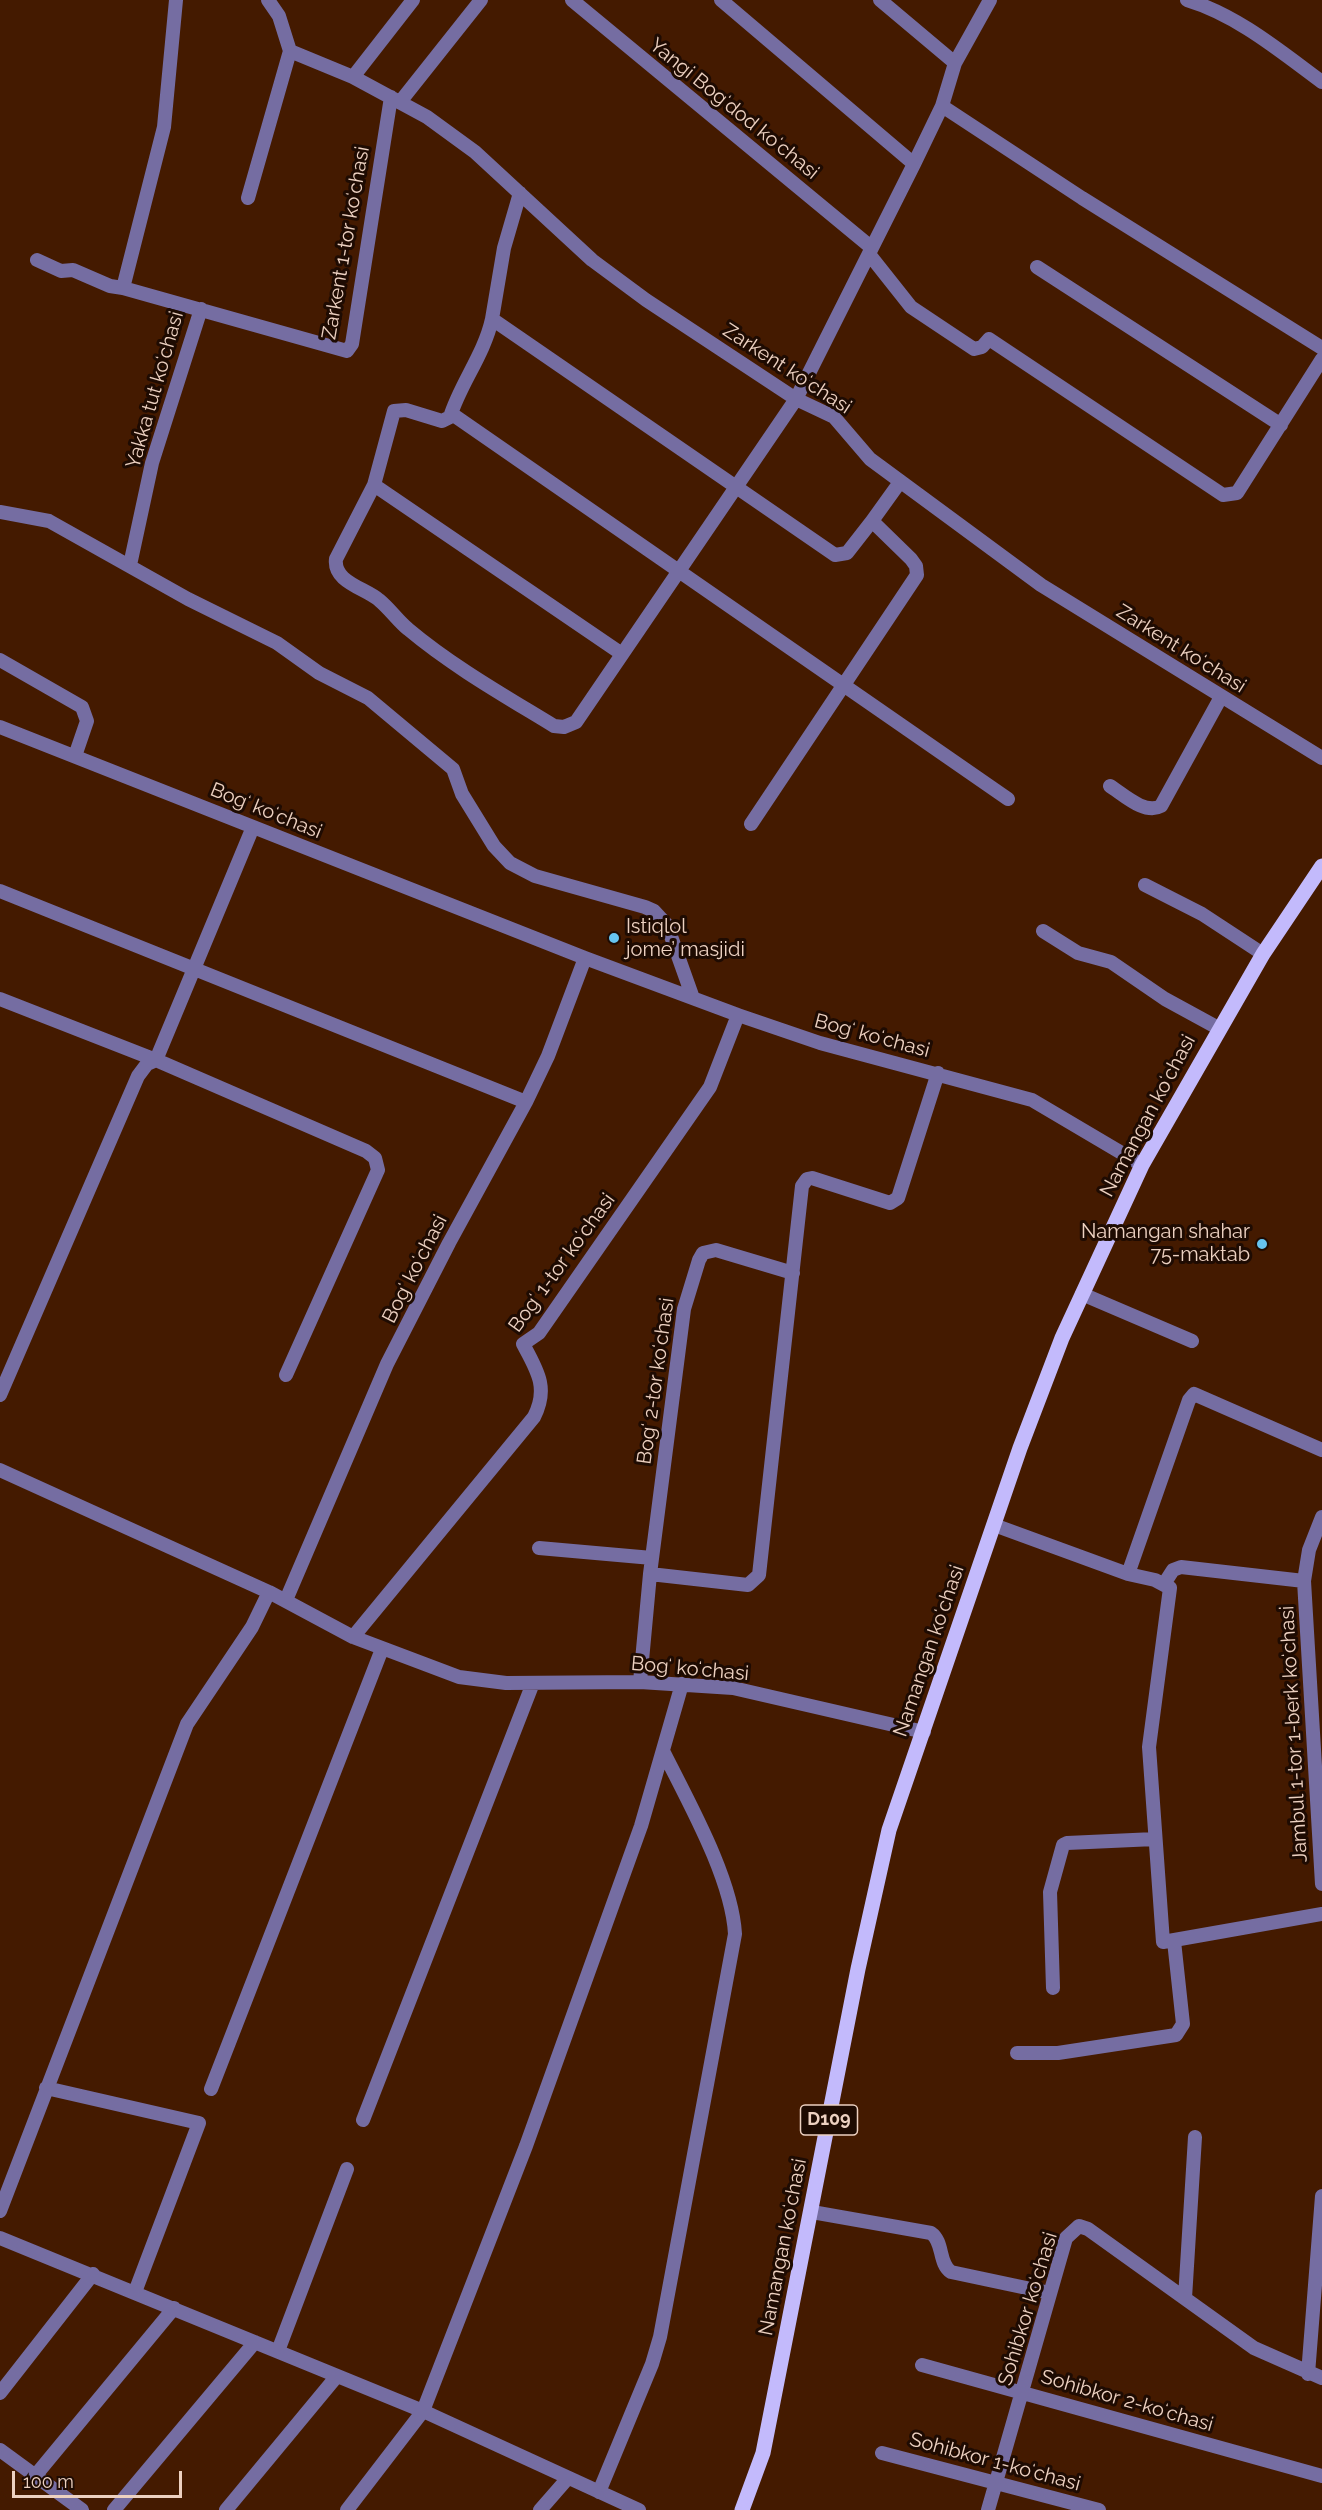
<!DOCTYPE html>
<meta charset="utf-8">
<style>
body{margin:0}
#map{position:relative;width:1322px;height:2510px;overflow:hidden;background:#441a00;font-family:Raleway,sans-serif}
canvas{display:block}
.scale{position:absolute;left:12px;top:2471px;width:170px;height:27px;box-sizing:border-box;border:3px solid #edd1c1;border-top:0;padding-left:8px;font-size:18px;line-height:21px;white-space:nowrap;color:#edd1c1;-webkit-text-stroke:4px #1e0b02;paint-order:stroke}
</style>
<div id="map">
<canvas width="1322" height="2510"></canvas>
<div class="scale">100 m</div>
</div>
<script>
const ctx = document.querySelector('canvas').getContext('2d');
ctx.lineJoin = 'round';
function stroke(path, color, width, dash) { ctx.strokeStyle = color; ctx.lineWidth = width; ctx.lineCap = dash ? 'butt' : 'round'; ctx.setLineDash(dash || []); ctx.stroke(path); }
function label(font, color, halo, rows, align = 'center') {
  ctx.font = font + ' Raleway,sans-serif'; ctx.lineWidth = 6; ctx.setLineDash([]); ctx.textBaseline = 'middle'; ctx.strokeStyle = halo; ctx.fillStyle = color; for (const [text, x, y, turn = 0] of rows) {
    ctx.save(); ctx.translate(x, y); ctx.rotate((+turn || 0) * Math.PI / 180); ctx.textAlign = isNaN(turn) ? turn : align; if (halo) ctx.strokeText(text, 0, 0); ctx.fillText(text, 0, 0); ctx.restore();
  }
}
const minor = new Path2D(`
 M176,0L164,127L123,288L347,351L352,344L391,97
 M268,0L279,16L290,51L353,77L427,117L475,152L592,260L646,300L796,399L834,417L870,459L1041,585L1322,758
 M572,0L872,248
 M721,0L914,164
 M880,0L955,63
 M1187,0C1237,15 1280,51 1322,82
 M353,77L413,0
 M400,102L481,0
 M942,106L1082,198L1322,348
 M520,193L504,248L492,319L835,555L847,553L872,521
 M248,198L290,51
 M869,254L911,307L974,349L982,347L989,339L1223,495L1237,493L1322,359
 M37,260L61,271L73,270L110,286L123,288
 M1037,267L1281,425
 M452,414L1008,799
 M374,485L394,411L406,410L442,421L450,417C460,384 484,355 492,319
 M0,512L49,521L188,599L277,643L319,673L368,698L453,769L462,794L494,846L510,863L535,876L645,907L654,911L667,925L693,998
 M130,565L152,463L201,309
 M622,654L374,485L336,559C333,582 365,588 379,600C390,609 398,621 408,629C452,666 505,696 554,726L564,727L576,722L796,399L914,164L942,106L955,63L990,0
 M0,660L82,707L87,721L75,756
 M0,727L585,958L738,1015L820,1043L1032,1100L1142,1165
 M1110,786C1124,795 1145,815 1161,806L1221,697
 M751,824L917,575L916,566L911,559L872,521L900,482
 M1145,885L1202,914L1263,954
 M0,891L526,1102
 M1043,931L1078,953L1111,962L1165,999L1220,1029
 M0,999L156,1060L366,1151L375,1158L378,1170L286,1375
 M1082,1294L1192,1341
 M0,1395L138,1076L147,1064L156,1060L253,827
 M0,1470L269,1592L353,1637L459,1677L506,1683L640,1682L733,1688L924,1732
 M1322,1517L1309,1550L1304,1581L1322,1884
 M994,1525L1128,1574L1155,1580L1170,1588L1149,1747L1163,1942L1322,1914
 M539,1548L652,1558
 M650,1574L748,1585L759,1575L802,1186L807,1179L812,1178L890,1203L898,1198L938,1073
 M1128,1574L1189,1400L1194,1394L1322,1450
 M1164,1584L1173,1570L1181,1567L1304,1581
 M286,1600L387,1364L449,1243L526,1102L548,1056L585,958
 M353,1637L534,1417C549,1388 537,1370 523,1344L539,1333L710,1087L738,1015
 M640,1682L650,1574L684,1309L699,1260L703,1253L716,1250L793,1273
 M1053,1988L1050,1892L1063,1845L1067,1843L1155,1839
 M1017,2053H1058L1176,2035L1183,2024L1174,1941
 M46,2088L199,2123L135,2292
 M211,2089L382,1649
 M363,2120L533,1683
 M0,2211L187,1724L252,1627L269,1592
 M812,2212L931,2233C944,2242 938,2263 951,2272L1050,2293
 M0,2238L423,2411L639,2510
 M1185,2298L1195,2137
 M278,2351L347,2169
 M922,2365L1322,2476
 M1308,2374L1322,2196
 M0,2393L93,2274
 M0,2450L82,2510
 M882,2453L1099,2510
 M35,2476L174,2308
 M599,2492L652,2364L660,2337L735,1934C732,1879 689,1803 664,1753
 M114,2510L255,2342
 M226,2510L337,2376
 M347,2510L423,2411L526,2146L641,1826L682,1684
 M540,2510L568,2478
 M988,2510L1066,2238L1079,2226L1088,2229L1254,2348L1322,2378`);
const major = new Path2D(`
 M742,2510L763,2453L858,1969L889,1830L1020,1448L1062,1338L1142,1165L1263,954L1322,866`);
const markers = [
 [614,938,6,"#67c4f0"],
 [1262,1244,6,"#67c4f0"]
];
const shields = [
 [829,2120,57]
];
const shieldNames = [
 ["D109",829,2120]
];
const streetNames = [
 ["Yangi Bogʻdod koʻchasi",734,109,39],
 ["Zarkent 1-tor koʻchasi",346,243,-80],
 ["Zarkent koʻchasi",787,369,33],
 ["Yakka tut koʻchasi",155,390,-74],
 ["Zarkent koʻchasi",1181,649,32],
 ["Bogʻ koʻchasi",266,811,22],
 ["Bogʻ koʻchasi",872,1036,15],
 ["Namangan koʻchasi",1148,1116,-62],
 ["Bogʻ 1-tor koʻchasi",562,1263,-54],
 ["Bogʻ koʻchasi",415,1269,-63],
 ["Bogʻ 2-tor koʻchasi",656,1381,-82],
 ["Namangan koʻchasi",929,1651,-71],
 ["Bogʻ koʻchasi",690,1669,5],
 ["Jambul 1-tor 1-berk koʻchasi",1294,1734,-93],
 ["Namangan koʻchasi",783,2247,-79],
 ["Sohibkor koʻchasi",1028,2309,-73],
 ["Sohibkor 2-koʻchasi",1127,2401,16],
 ["Sohibkor 1-koʻchasi",995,2462,15]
];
const poiNames = [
 ["Istiqlol",626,927],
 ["jome’ masjidi",626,950],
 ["Namangan shahar",1250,1232,"right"],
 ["75-maktab",1250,1255,"right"]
];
stroke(minor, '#756da2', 14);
stroke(major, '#c3bafc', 15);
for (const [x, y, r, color] of markers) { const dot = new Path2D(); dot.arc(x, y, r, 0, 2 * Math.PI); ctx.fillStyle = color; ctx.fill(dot); stroke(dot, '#1e0b02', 2); }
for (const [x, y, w] of shields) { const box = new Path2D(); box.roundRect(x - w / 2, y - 15, w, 30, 4.5); ctx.fillStyle = '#1e0b02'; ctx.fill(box); stroke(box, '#edd1c1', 1.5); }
label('bold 18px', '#edd1c1', null, shieldNames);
label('20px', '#edd1c1', '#1e0b02', streetNames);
label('20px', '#edd1c1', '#1e0b02', poiNames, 'left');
</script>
